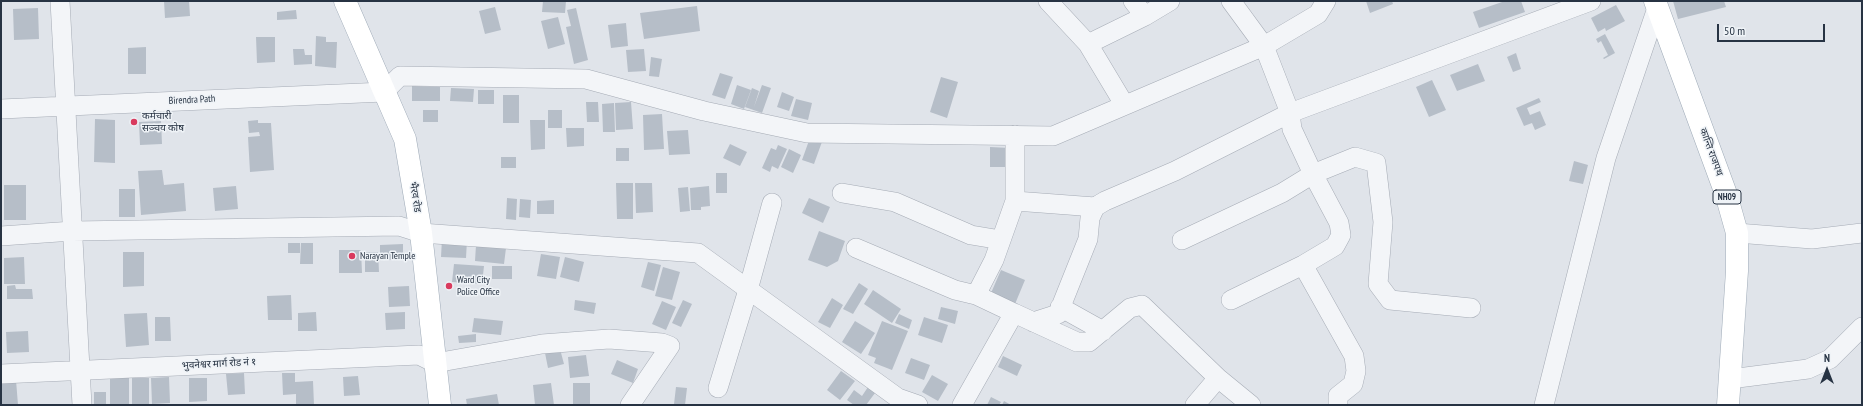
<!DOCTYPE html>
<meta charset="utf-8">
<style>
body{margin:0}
#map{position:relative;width:1863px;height:406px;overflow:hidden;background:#e0e4ea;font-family:"PT Sans Narrow",sans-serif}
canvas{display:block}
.frame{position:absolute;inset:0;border:2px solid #273343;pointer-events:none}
.north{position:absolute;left:1807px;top:350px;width:40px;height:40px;-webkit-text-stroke:3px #eff3f7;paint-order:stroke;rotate:0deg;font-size:11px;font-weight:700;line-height:16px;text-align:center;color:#273343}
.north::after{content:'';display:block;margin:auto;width:14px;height:18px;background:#273343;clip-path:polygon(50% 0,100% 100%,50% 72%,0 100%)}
.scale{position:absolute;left:1717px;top:24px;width:108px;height:18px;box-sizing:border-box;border:2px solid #273343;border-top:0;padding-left:5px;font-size:12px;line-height:14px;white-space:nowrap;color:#273343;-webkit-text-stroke:3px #eff3f7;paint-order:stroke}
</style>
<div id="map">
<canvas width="1863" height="406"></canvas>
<div class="frame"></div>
<div class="north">N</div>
<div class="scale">50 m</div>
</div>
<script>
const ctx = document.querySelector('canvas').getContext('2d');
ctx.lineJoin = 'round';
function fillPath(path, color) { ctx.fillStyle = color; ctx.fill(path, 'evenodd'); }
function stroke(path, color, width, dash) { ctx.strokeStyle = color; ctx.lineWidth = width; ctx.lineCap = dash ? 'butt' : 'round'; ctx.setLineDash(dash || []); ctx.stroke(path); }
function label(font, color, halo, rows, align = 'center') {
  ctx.font = font + ' "PT Sans Narrow","Noto Sans Devanagari",sans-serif'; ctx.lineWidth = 3; ctx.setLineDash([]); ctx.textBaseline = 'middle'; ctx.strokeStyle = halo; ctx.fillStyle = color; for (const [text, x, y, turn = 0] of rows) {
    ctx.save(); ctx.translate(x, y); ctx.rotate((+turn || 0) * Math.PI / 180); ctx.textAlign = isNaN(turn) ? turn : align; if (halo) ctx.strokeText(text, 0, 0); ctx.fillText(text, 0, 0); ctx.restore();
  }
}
const building = new Path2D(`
 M164,1H189L190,16L165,18Z
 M543,1H566L565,13L542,12Z
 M1366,1H1392L1393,4L1370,13Z
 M1505,1H1521L1525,12L1479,28L1473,12Z
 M1673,1H1724L1726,7L1678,19Z
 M1616,5L1625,21L1606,31L1605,28L1598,32L1591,18Z
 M697,6L700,31L644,39L640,13Z
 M495,7L501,30L485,34L479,11Z
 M38,8L39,39L14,40L13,9Z
 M576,8L588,60L574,64L566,27L571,26L567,10Z
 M296,10L297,19L277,20V12Z
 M558,17L565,44L548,49L541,21Z
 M626,23L628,46L611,48L608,25Z
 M1605,34L1615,53L1604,59L1603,58L1608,55L1601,41L1598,43L1596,39Z
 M316,36L326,37V42H337L336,68L315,66Z
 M256,37H275V62L257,63Z
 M146,47V74H128V48Z
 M293,49H304L305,55H312V64L294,65Z
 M644,49L646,71L628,72L626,50Z
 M1516,53L1521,69L1513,72L1507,57Z
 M651,57L662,59L659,77L649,76Z
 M1478,64L1485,81L1457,91L1450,75Z
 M720,73L733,77L725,99L712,95Z
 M941,77L958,82L947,118L930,112Z
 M1432,80L1446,110L1429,117L1416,87Z
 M737,85L751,90L744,109L731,104Z
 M762,85L771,88L762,113L745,107L752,88L759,91L754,107Z
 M412,86L440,87V101H412Z
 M451,88L474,89L473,102L450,101Z
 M478,90H494V104H478Z
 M782,92L794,97L789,111L777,107Z
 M503,95H519V123H503Z
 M1539,98L1541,102L1527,108L1530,115L1540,111L1546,125L1535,130L1532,123L1524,126L1516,108Z
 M796,99L812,103L808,120L791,116Z
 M586,102H598L599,122H587Z
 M631,102L633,129L616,130L615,103Z
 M614,103L615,132H603L602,104Z
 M423,110H438V122H423Z
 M548,110H562V128H548Z
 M662,114L664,149L644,150L643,115Z
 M95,119L115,120V163L94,162Z
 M258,120V123H271L274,170L250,172L248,137L260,136L259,132L249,133L248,121Z
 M530,120H545V149L531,150Z
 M161,121L162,144L140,145L139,122Z
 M566,128H584V146L567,147Z
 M688,130L690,154L669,155L667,131Z
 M811,135L823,139L814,164L802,160Z
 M730,144L747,152L740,166L723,158Z
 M778,145L787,149L778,169L772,166L770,172L762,168L771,148L776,150Z
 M990,147L1010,148V167H990Z
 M616,148H629V161H616Z
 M789,149L801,155L793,173L781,167Z
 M501,157H516V168H501Z
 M1574,161L1588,165L1583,184L1569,181Z
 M162,170L164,185L184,183L186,211L141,215L138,171Z
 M716,173H727V193H716Z
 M616,183H633V219H617Z
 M635,183H652L653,212L636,213Z
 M4,185H26V220H4Z
 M236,186L238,209L215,211L213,188Z
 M709,186L710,206L701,207V210H691L690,188Z
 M688,187L690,211L680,212L678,188Z
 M119,189H135V217H119Z
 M507,198L517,199L516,220L506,219Z
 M809,198L830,207L823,223L802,213Z
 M520,199L531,200L530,218L519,217Z
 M554,200V214H537V201Z
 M819,231L845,241L838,261L827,267L808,260Z
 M442,239L467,240L466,258L441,257Z
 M288,243H300V253H288Z
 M301,243H313V264H300Z
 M403,244V259L380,260V245Z
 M476,245L506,248L504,264L475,261Z
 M339,250H361L362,273H339Z
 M123,252H144V286L123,287Z
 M365,252H378L379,272H365Z
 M541,254L560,257L556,279L537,276Z
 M24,257L25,284H4V258Z
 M565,257L584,262L579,282L560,277Z
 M648,262L661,265L654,291L641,287Z
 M454,264L484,266L482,284L452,282Z
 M492,266H512V279H492Z
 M663,267L680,272L672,300L655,296Z
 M1001,270L1025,280L1015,304L991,293Z
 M859,283L868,289L853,314L843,309Z
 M15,285L16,289H32L33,299H7V286Z
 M409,286L410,306L389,307L388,287Z
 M873,290L901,309L892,323L864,304Z
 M291,295L292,320H268L267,296Z
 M832,298L843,305L830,328L818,322Z
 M575,300L596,303L594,314L574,310Z
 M683,300L692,304L681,327L672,323Z
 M662,301L676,307L666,330L652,324Z
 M941,307L958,311L955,324L938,319Z
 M316,312L317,331H298V313Z
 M405,312V329L386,330L385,313Z
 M147,313L149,345L126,347L124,314Z
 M899,314L912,320L909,329L895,323Z
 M155,317H170L171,341H155Z
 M924,317L948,325L942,343L918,335Z
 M474,318L503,321L501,335L472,332Z
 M855,321L875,333L861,354L842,342Z
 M882,321L908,331L892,370L874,363L876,358L868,355Z
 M28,331L29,352L7,353L6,332Z
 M476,334V342L459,343L458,336Z
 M560,349L564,364L548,368L545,353Z
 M586,355L589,376L570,378L568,357Z
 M1003,356L1022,365L1017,376L998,367Z
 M911,358L930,365L924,380L905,373Z
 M617,360L638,369L633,383L611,374Z
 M841,371L855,381L840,400L827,390Z
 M244,373L245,394L228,395L226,374Z
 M282,373H295V382L313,381L314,405H296V394L283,395Z
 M932,375L948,384L938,401L922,392Z
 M358,376L360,395L344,396L343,377Z
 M169,377L170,403L152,404L151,378Z
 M110,378H129V404H110Z
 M132,378H149V405H132Z
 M189,378H207V401L189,402Z
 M16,380L18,405H1V381Z
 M551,383L554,405H535L533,385Z
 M573,383H590V405H573Z
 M676,387L687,388L685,405L674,404Z
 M868,387L875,393L866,405H854L847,400L854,390L862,396Z
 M94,392H106V405H94Z
 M497,394L499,405H467L466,399Z
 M991,397L1001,402L999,405H987Z
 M1004,401L1011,405H1002Z`);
const minor = new Path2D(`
 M60,1L82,405
 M1048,1L1088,44L1124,104
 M1133,1L1145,16
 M1088,44L1145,16L1170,1
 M1,109L384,92L400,76L586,79L704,111L807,133L1053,136L1264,46L1318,14L1326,1
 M842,193L895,202L971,235L1001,240
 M1015,201L1095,207
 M1737,233L1812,239L1862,233
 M1,236L73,231L399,226L421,233L698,253L898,398L918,405
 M1182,240L1282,193L1313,174L1355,157L1376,163L1383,222L1378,284L1390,300L1471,308
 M856,248L955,290L976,295L1014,313
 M1303,265L1354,356L1356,371L1353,384L1338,396V405
 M976,295L994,260L1015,201V135
 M1231,300L1303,265L1335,246L1341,235L1339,223L1313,174L1292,129L1290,113L1264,46L1231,1
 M1060,307L1103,331
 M1033,322L1058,314L1088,239L1090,218L1095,207L1105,201L1175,171L1290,113L1591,1
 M1,374L419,355L435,363L542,344L609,339L662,343L670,346L630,405
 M1730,379L1808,369L1830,359L1862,327
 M718,388L748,290L772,203
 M962,405L1014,313L1077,342H1089L1130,308L1142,305L1218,378
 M1195,405L1218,378L1251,405
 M1544,405L1606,158L1657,8`);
const major = new Path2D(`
 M345,1L405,139L421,233L440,405
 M1655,1L1726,194L1737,233V271L1728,405`);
const markers = [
 [134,122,4,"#d93a5e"],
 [352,256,4,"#d93a5e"],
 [449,286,4,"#d93a5e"]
];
const shields = [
 [1727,197,28]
];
const shieldNames = [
 ["NH09",1727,197]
];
const streetNames = [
 ["Birendra Path",192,100,-3],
 ["कान्ति राजपथ",1711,152,70],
 ["भैरव रोड",415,197,81],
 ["भुवनेश्वर मार्ग रोड नं १",219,364,-3]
];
const poiNames = [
 ["कर्मचारी",142,116],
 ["सञ्चय कोष",142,128],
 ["Narayan Temple",360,256],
 ["Ward City",457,280],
 ["Police Office",457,292]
];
fillPath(building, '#b6bec8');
stroke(minor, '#a5abb5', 20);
stroke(major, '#9eaab7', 23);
stroke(minor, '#f3f5f8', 19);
stroke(major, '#fff', 22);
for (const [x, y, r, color] of markers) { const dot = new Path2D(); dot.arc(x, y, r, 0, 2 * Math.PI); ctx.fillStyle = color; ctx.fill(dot); stroke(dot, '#eff3f7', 1.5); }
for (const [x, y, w] of shields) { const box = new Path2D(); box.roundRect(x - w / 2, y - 7, w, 14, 3); ctx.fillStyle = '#eff3f7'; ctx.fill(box); stroke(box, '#273343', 1); }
label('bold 9px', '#273343', null, shieldNames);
label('10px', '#273343', '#eff3f7', streetNames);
label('10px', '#273343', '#eff3f7', poiNames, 'left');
</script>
